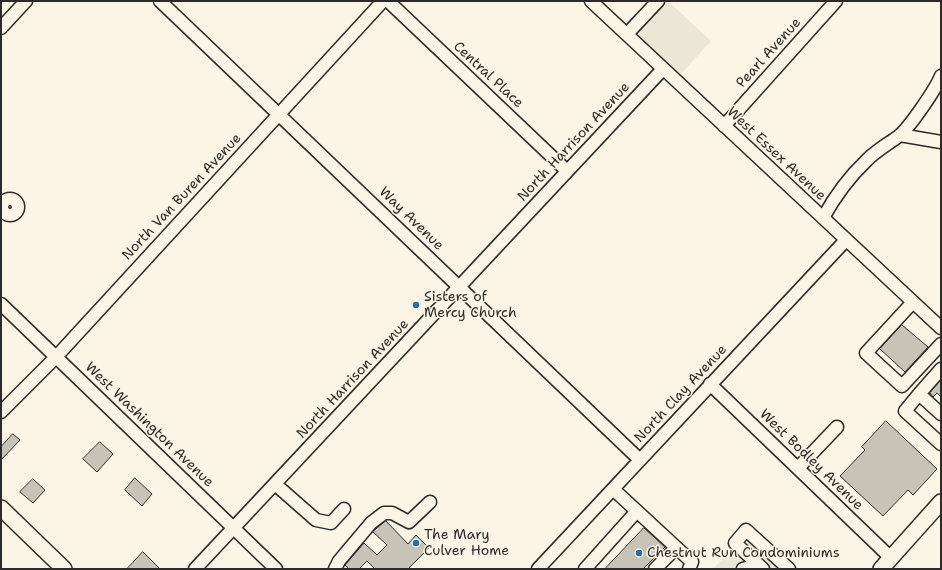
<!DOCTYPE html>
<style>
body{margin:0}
#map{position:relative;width:942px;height:570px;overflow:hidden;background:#fcf5e5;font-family:"Shantell Sans",sans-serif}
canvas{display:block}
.frame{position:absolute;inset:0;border:2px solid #2b2b2b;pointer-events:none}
</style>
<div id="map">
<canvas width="942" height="570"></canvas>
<div class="frame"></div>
</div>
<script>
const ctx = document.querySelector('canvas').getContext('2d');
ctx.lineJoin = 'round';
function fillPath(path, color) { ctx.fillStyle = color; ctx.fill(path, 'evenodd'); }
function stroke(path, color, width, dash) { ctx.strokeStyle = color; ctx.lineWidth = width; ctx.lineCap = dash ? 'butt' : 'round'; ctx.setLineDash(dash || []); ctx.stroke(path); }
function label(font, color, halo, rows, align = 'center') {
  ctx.font = font + ' "Shantell Sans",sans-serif'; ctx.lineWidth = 3; ctx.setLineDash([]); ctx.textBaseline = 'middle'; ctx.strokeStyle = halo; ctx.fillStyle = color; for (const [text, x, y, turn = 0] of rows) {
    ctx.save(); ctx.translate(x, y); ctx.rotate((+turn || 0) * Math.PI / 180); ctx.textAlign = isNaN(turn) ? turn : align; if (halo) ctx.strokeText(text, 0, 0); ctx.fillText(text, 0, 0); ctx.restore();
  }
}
const built = new Path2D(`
 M666,1H668L711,41L679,76L637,37L638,30Z
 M753,526L799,569H713Z`);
const building = new Path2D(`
 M902,325L928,347L905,372L880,349Z
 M941,380V397L937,393L933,397L930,393Z
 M886,421L937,469L913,495L908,490L883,516L840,476L865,450L862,447Z
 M13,434L20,440L1,460V447Z
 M100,442L113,454L97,472L83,459Z
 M135,478L152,494L142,506L125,490Z
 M33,479L45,490L33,503L20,492Z
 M386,521L408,544L416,535L429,548L408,569H375L367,561L359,569H349L345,565L364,543L377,555L387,545L373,532Z
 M644,528L665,547L643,569H605Z
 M143,552L160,569H127Z`);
const minor = new Path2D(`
 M160,1L640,460
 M388,1L567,171
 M591,1L941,328
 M1,28L26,1
 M627,34L658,1
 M724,126L836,1
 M900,135L941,142
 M2 207a8 8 0 1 1 16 0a8 8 0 1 1-16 0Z
 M823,218C835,196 849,177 867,160C877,150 888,144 899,136C909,128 936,89 941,76
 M913,302L866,353L902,386L941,344
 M1,304L276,569
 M710,384L891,558
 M919,394L941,369
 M1,412L56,357L383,1
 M941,414L919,394L905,411L941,444
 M798,468L837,427
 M275,484L316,520L331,523L344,509
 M613,489L692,562L689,569
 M195,569L663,69
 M335,569L339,561L371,523L384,513H392L409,522L430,502
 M538,569L846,240
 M585,569L637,511
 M655,569L676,548
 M743,569L750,567L752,569
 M763,569L735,543L746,530L789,569`);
const major = new Path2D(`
 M1,508L64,569
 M881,569L941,502`);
const markers = [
 [416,305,4,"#1f6fb2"],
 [416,543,4,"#1f6fb2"],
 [639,553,4,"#1f6fb2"]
];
const streetNames = [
 ["Pearl Avenue",769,53,-48],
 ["Central Place",488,75,43],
 ["North Harrison Avenue",574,142,-47],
 ["West Essex Avenue",776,154,43],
 ["North Van Buren Avenue",182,197,-47],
 ["Way Avenue",411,219,44],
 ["North Harrison Avenue",353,379,-47],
 ["North Clay Avenue",681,394,-47],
 ["West Washington Avenue",149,425,44],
 ["West Bodley Avenue",811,460,44]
];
const poiNames = [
 ["Sisters of",424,297],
 ["Mercy Church",424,313],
 ["The Mary",424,535],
 ["Culver Home",424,551],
 ["Chestnut Run Condominiums",647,553]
];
fillPath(built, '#ece6d7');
fillPath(building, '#c8c3b7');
stroke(building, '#2b2b2b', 1);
stroke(minor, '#2b2b2b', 15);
stroke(major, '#2b2b2b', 18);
stroke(minor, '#fcf5e5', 12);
stroke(major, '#fcf5e5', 15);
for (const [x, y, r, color] of markers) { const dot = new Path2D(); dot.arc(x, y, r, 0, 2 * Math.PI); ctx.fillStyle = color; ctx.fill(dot); stroke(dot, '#fcf5e5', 1.5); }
label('14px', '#2b2b2b', '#fcf5e5', streetNames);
label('14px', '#2b2b2b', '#fcf5e5', poiNames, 'left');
</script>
